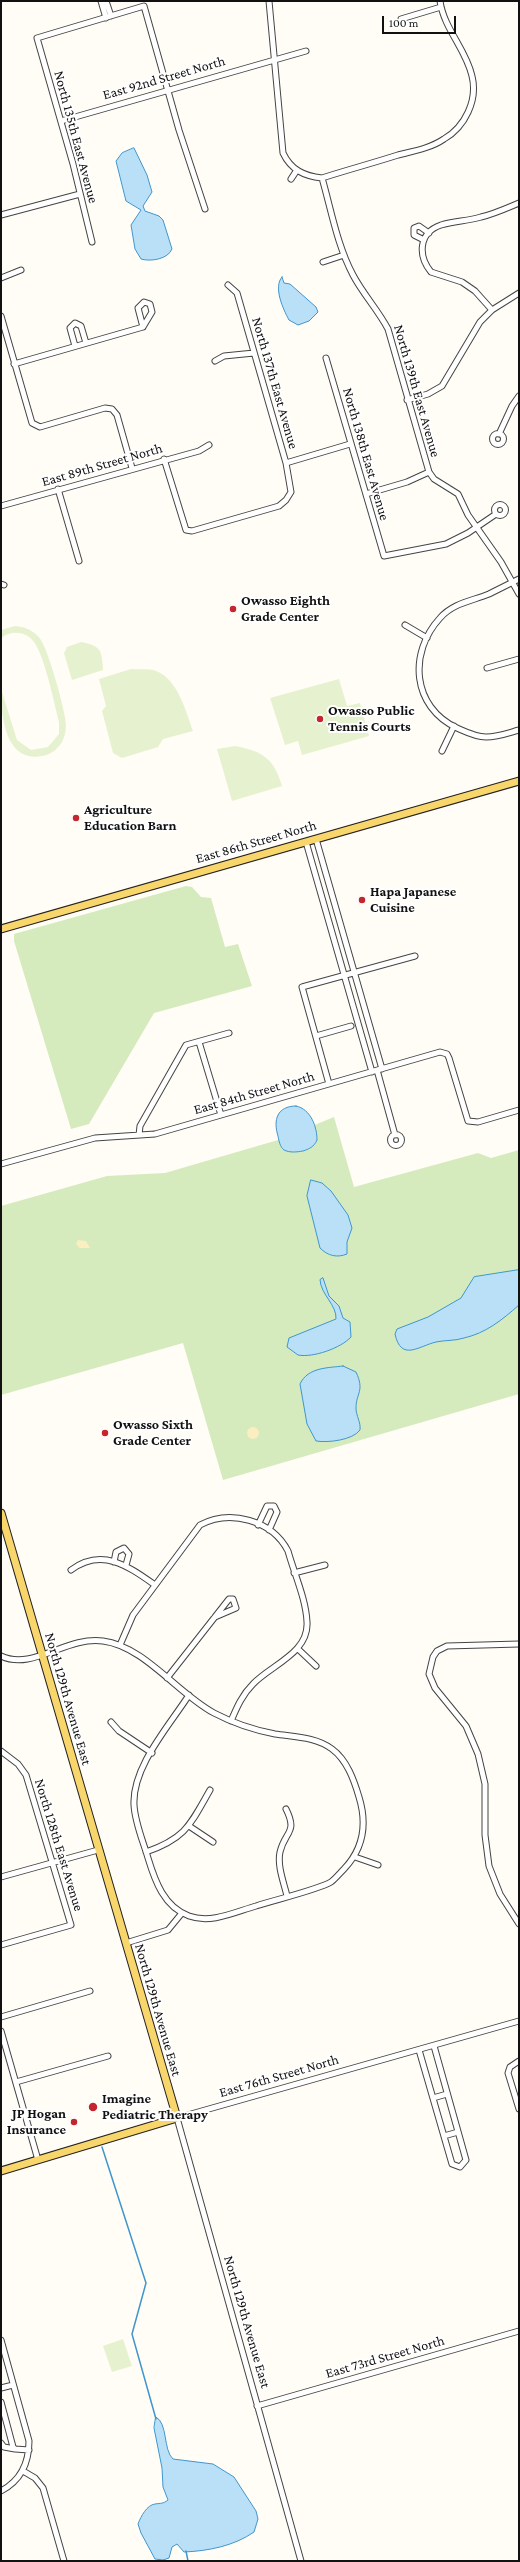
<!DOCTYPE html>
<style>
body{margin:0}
#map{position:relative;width:520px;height:2562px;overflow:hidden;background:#fffdf5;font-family:"Crimson Pro",serif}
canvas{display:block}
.frame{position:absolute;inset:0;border:2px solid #111;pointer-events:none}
.scale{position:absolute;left:382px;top:16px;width:74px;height:18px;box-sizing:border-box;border:2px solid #111;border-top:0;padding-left:5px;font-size:12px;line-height:14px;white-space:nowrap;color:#111;-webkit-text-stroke:3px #fff;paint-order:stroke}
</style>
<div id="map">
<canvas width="520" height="2562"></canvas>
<div class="frame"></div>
<div class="scale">100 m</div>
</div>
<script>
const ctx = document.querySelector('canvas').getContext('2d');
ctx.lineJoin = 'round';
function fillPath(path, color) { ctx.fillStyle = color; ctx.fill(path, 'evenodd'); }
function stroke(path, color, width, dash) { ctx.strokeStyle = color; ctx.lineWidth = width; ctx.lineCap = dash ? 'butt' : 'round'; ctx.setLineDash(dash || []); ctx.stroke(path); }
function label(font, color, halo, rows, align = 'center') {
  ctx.font = font + ' "Crimson Pro",serif'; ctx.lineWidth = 4; ctx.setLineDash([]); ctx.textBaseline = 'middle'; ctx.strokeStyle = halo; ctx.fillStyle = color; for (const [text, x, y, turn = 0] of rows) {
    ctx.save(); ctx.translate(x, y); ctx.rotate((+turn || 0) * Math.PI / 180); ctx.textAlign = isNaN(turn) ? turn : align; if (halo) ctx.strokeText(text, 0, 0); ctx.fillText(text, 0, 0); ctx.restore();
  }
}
const green = new Path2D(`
 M186,886L192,887L201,897L211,898L225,947L238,944L252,986L154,1013L89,1124L71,1129L14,941V934Z
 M334,1117L354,1187L478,1153L491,1158L519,1150V1394L223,1480L183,1343L1,1395V1206L107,1176L165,1173L278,1140Z`);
const sand = new Path2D(`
 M78,1240L86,1241L90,1248H80L76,1244Z
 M247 1433a6 6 0 1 1 12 0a6 6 0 1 1-12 0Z`);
const pitch = new Path2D(`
 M15,626C26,627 35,631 41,640C49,653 65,709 66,725C66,730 65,735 63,740C59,748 51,755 42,756C5,763 1,715 1,689L17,740L31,750L48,747L59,734V722C54,703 45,657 34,642C26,631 11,630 1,638V630Z
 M81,642C101,646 102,650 103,670L72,680L64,653L67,647Z
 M131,669C138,670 149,668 156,671C178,679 186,712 193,731L163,739L158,747L122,758L113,753L102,711L106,706L99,679Z
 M339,679L347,706L360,703L369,736L302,755L298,741L285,745L270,698Z
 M235,746C262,751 274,758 282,786L232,801L217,749Z
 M123,2339L132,2366L112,2372L103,2346Z`);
const water = new Path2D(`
 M134,148L147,175L152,192L143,206L145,211L159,216L163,220L172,249C168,259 151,262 141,259L135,249L131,225L141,210L126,201L116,161L122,153Z
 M282,277L284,283L290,284L316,307L318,312L309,321L298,325L289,320C283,309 273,287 282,277Z
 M296,1106C311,1109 317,1127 317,1140C314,1147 309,1149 303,1151C297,1152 290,1153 284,1150C280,1147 279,1141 278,1136C273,1120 277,1106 296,1106Z
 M311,1180L322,1183L331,1191L348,1215L352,1228L347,1242V1254C337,1258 328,1256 320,1248L307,1196Z
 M519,1270V1305C502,1320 486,1333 464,1338C455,1341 445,1340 436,1342C419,1346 401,1362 395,1334L397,1329L428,1317L461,1298L474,1277Z
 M323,1278L329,1296L339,1306L343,1318L350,1322L351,1337C341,1348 313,1358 298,1355L287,1347L289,1338L336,1319C337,1305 321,1295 320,1280Z
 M343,1366L356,1372C365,1391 356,1393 356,1408C356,1416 361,1422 360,1430C353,1440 328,1443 316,1441L307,1424L300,1384C308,1367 328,1368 343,1366Z
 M156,2417C168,2423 163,2450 173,2459L213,2464L234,2477L256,2511L258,2519L254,2532C234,2546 208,2551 184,2552L177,2544L172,2547L169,2558L163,2560L155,2559L141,2533L138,2524C141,2516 147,2505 155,2504C161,2503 163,2504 168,2500L163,2487L162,2468L154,2428Z`);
const stream = new Path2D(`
 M102,2147L146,2283L132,2334L156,2419
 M186,2551L188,2561`);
const minor = new Path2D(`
 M101,1L106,18
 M106,1L111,16
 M269,1L283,153C291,170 304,176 322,178C347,170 373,163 398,155C414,151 431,148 444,139C465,127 478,100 472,76C466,49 444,29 440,1
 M401,19L441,7
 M61,121L306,51
 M322,178C331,209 337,245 353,275C363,294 378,310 388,329L429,472L434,479L458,494L468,515L501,562L519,594
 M291,179L297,170
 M1,215L80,194
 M424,240L414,235V228L419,226L429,233
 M92,242L73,164L37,38L144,6L179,130L205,209
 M323,262L344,255
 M1,278L21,270
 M492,310L475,291L462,282L431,272C418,256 418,233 441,225C454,221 468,221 481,217C494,214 507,208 519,203
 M1,316L32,423L40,427L105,408L112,409L117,415L132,468
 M75,346L70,328L75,323L81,326L86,343
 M326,358L384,556L446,544L468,533L496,514
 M215,361L224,356L254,353
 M14,364L143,327L152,312L150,304L144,302L138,308L143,327
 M407,400L428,394L442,386L480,322L492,310L519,293
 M492.5 439a5.5 5.5 0 1 1 11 0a5.5 5.5 0 1 1-11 0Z
 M499,434L512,406L519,396
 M164,459L186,530L192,531L279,506L286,500L291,492L286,463L237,293L228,285
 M286,463L350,444
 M58,489L79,561
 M366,494L407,482L429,472
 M494.5 510a5.5 5.5 0 1 1 11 0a5.5 5.5 0 1 1-11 0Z
 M1,506L199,451L209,445
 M519,579C509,584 499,589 489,594C472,601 453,603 440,618C408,653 412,707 457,728C466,732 476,737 486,737C498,737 508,733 519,730
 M1,584L4,585
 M405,625L427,638
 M487,668L519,659
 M442,751L454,726
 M316,839L382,1069
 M306,842L372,1072
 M316,1036L351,1026
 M199,1042L221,1115
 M377,1070L395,1135
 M329,1084L302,987L415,956
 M390.5 1140a5.5 5.5 0 1 1 11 0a5.5 5.5 0 1 1-11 0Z
 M139,1135L140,1126L186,1045L229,1033
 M1,1164L95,1138L155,1134L440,1052L447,1054L449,1058L468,1121L478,1122L519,1110
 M258,1525L267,1506H274L277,1512L269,1530
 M114,1562L116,1552L124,1548L129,1554L126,1565
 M71,1570C102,1547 128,1566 155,1585
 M294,1573L325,1565
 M519,1644L447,1646L437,1651L433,1657L429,1674L435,1688L466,1726L478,1754L485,1784V1835L489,1866L500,1894L519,1924
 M120,1645L133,1615L200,1525C230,1509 272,1520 288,1551C294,1573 306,1599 307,1622C309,1653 271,1665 253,1684C242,1695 237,1707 231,1721
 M298,1649L316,1666
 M1,1656C33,1671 66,1636 103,1641C144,1646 178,1694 214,1713C233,1723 254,1730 275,1734C295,1737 316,1737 332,1749C347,1760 354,1780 359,1797C367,1823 364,1848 344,1869C340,1873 335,1879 331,1882C317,1890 274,1900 256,1906C235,1912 211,1924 189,1916C164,1907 155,1881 148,1858C143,1841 135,1823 134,1805C132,1767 169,1726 189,1695
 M167,1678L229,1599H233L236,1608L215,1617
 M111,1722L119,1731L152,1753
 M1,1751L18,1764L26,1775L71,1925L1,1945
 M286,1809C298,1833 285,1831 280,1852C277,1866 284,1883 287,1896
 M189,1826L213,1842
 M146,1852C186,1838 190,1825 210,1790
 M355,1857L378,1865
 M1,1877L98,1850
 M126,1943L168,1930L182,1913
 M1,2017L90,1991
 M1,2031L38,2160
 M419,2050L452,2164L460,2167L466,2160L434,2046
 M519,2061L510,2067L508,2073L519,2109
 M16,2082L108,2056
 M433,2098L447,2094
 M444,2136L458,2132
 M1,2340L29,2441C29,2463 20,2481 1,2491
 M1,2388L13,2385
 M1,2402L13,2447L15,2449L29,2450
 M257,2406L519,2331
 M1,2443L4,2447L15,2449
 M23,2471L35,2478L43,2488L64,2561
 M301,2561L177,2118L519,2021`);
const major = new Path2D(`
 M1,929L519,781
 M1,1513L177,2118L1,2171`);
const markers = [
 [233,609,4,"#c4262e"],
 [320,719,4,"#c4262e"],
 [76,818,4,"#c4262e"],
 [362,900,4,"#c4262e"],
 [105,1433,4,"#c4262e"],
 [93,2107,5,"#c4262e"],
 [74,2122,4,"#c4262e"]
];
const streetNames = [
 ["East 92nd Street North",164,78,-16],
 ["North 135th East Avenue",76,137,75],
 ["North 137th East Avenue",275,383,74],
 ["North 139th East Avenue",417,391,74],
 ["North 138th East Avenue",366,454,74],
 ["East 89th Street North",102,465,-16],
 ["East 86th Street North",256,842,-16],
 ["East 84th Street North",254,1093,-16],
 ["North 129th Avenue East",68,1699,74],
 ["North 128th East Avenue",59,1845,73],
 ["North 129th Avenue East",158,2010,74],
 ["East 76th Street North",279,2076,-16],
 ["North 129th Avenue East",247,2322,74],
 ["East 73rd Street North",385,2357,-16]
];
const poiNames = [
 ["Owasso Eighth",241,601],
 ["Grade Center",241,617],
 ["Owasso Public",328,711],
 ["Tennis Courts",328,727],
 ["Agriculture",84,810],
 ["Education Barn",84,826],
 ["Hapa Japanese",370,892],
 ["Cuisine",370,908],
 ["Owasso Sixth",113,1425],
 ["Grade Center",113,1441],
 ["Imagine",102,2099],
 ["Pediatric Therapy",102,2115],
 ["JP Hogan",66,2114,"right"],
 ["Insurance",66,2130,"right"]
];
fillPath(green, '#d5ebbd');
fillPath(sand, '#fbeec1');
fillPath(pitch, '#e6f2cf');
fillPath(water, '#b9e0f7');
stroke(water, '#3f96cf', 1);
stroke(stream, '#3f96cf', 1.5);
stroke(minor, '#444', 7);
stroke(major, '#222', 9);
stroke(minor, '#fff', 5);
stroke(major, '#f9d66b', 7);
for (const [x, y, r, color] of markers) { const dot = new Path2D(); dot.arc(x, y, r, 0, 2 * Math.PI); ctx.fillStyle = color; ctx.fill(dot); stroke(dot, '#fff', 1.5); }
label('14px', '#111', '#fff', streetNames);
label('bold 14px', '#111', '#fff', poiNames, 'left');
</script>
